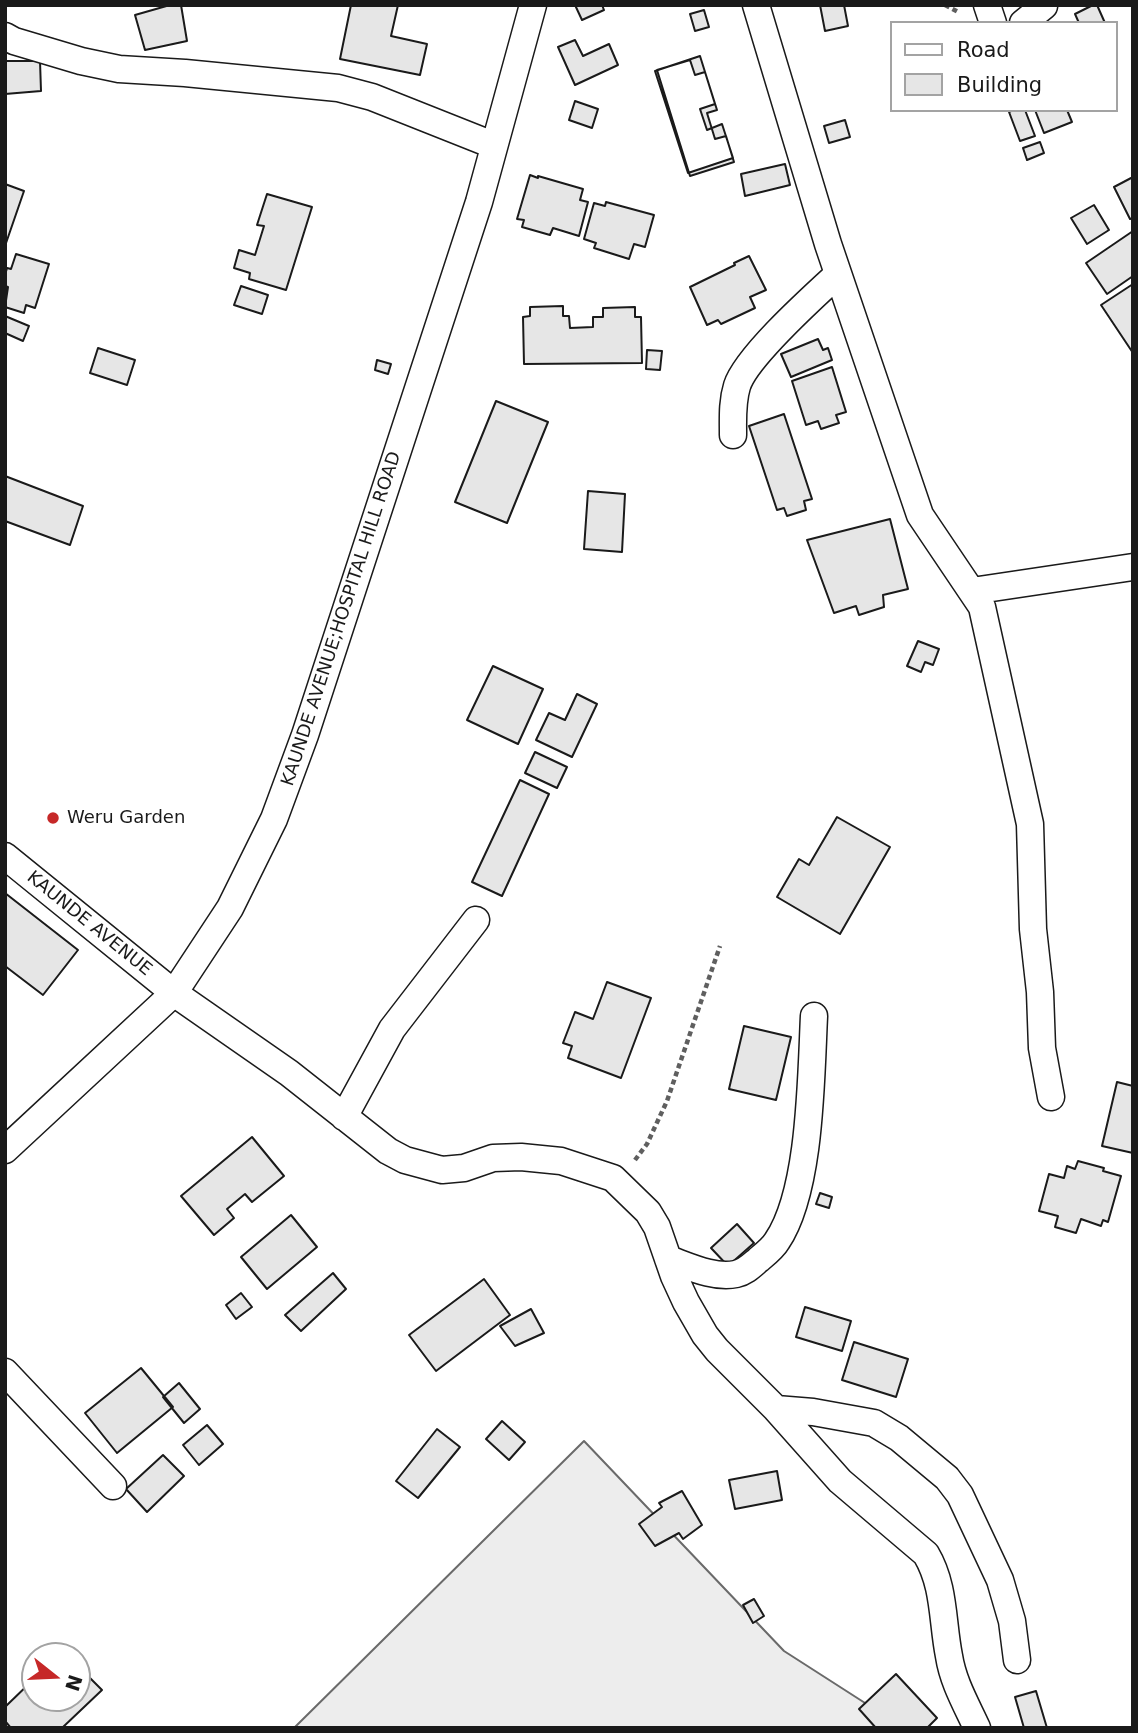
<!DOCTYPE html>
<style>
body{margin:0}
#map{position:relative;width:1138px;height:1733px;overflow:hidden;background:#fff;font-family:"DejaVu Sans",sans-serif}
canvas{display:block}
.frame{position:absolute;inset:0;border:7px solid #1a1a1a;pointer-events:none}
.legend{position:absolute;left:890px;top:21px;width:228px;height:91px;box-sizing:border-box;background:#fff;border:2px solid #a3a3a3;margin:0;padding:9px 12px;list-style:none;font-size:21px;color:#1a1a1a}
.legend li{display:flex;align-items:center;gap:14px;height:35px}
.legend b{width:35px;border:2px solid #a3a3a3}
.north{position:absolute;left:21px;top:1642px;width:70px;height:70px;box-sizing:border-box;background:#fff;border:2px solid #a3a3a3;border-radius:50%;rotate:108deg;font-size:19px;font-weight:700;line-height:28px;text-align:center;color:#1a1a1a}
.north::after{content:'';display:block;margin:auto;width:24px;height:32px;background:#c62828;clip-path:polygon(50% 0,100% 100%,50% 72%,0 100%)}
</style>
<div id="map">
<canvas width="1138" height="1733"></canvas>
<div class="frame"></div>
<ul class="legend">
<li><b style="height:9px;background:#fff"></b>Road</li>
<li><b style="height:19px;background:#e6e6e6"></b>Building</li>
</ul>
<div class="north">N</div>
</div>
<script>
const ctx = document.querySelector('canvas').getContext('2d');
ctx.lineJoin = 'round';
function fillPath(path, color) { ctx.fillStyle = color; ctx.fill(path, 'evenodd'); }
function stroke(path, color, width, dash) { ctx.strokeStyle = color; ctx.lineWidth = width; ctx.lineCap = dash ? 'butt' : 'round'; ctx.setLineDash(dash || []); ctx.stroke(path); }
function label(font, color, halo, rows, align = 'center') {
  ctx.font = font + ' "DejaVu Sans",sans-serif'; ctx.lineWidth = 5; ctx.setLineDash([]); ctx.textBaseline = 'middle'; ctx.strokeStyle = halo; ctx.fillStyle = color; for (const [text, x, y, turn = 0] of rows) {
    ctx.save(); ctx.translate(x, y); ctx.rotate((+turn || 0) * Math.PI / 180); ctx.textAlign = isNaN(turn) ? turn : align; if (halo) ctx.strokeText(text, 0, 0); ctx.fillText(text, 0, 0); ctx.restore();
  }
}
const built = new Path2D(`
 M584,1441L784,1651L904,1728H294Z`);
const building = new Path2D(`
 M170,5H181L187,41L145,50L135,15Z
 M351,5H398L391,36L427,44L420,75L340,59Z
 M575,5H602L604,10L582,20Z
 M820,5H844L848,26L825,31Z
 M1093,5H1097L1105,23H1079L1075,14Z
 M704,10L709,27L695,31L690,14Z
 M575,40L583,56L609,44L618,65L575,85L558,47Z
 M700,56L715,104L700,109L707,130L722,124L733,158L688,173L655,71Z
 M690,60L695,75L705,72L717,110L707,113L715,139L726,136L734,162L690,176L657,70Z
 M5,61H40L41,91L5,94Z
 M575,101L598,109L592,128L569,120Z
 M1013,110H1025L1035,136L1020,141L1009,112Z
 M1035,110H1067L1072,122L1044,133Z
 M845,120L850,137L829,143L824,126Z
 M1040,142L1044,153L1027,160L1023,148Z
 M785,164L790,185L745,196L741,174Z
 M530,175L538,178V176L583,189L580,200L588,202L579,236L553,228L550,235L522,227L524,220L517,219Z
 M1133,177V218L1130,219L1114,187Z
 M5,184L24,191L5,246Z
 M267,194L312,207L286,290L249,279L250,273L234,268L239,250L255,255L264,226L257,225Z
 M606,202L654,215L645,247L634,244L629,259L594,248L596,243L584,239L594,203L605,206Z
 M1094,205L1109,230L1087,244L1071,218Z
 M1133,231V276L1107,294L1086,263Z
 M16,254L49,264L35,308L26,305L24,313L5,307L8,287L5,286V275L7,268L11,269Z
 M749,256L766,290L750,297L755,308L721,324L718,320L707,325L690,287L735,265L734,263Z
 M1133,284V353L1101,305Z
 M241,286L268,295L262,314L234,305Z
 M563,306V316H569L570,328L593,327V317H603V308L635,307V317H641L642,363L524,364L523,317L530,316V307Z
 M5,316L29,326L23,341L5,333Z
 M818,339L823,350L828,348L832,360L791,377L781,354Z
 M98,348L135,360L127,385L90,373Z
 M647,350L662,351L660,370L646,369Z
 M377,360L391,364L388,374L375,370Z
 M832,367L846,412L836,415L839,423L821,429L818,421L806,425L792,381Z
 M496,401L548,422L507,523L455,502Z
 M784,414L812,499L804,501L806,510L787,516L784,508L777,510L749,426Z
 M5,476L83,506L70,545L5,521Z
 M588,491L625,494L622,552L584,549Z
 M890,519L908,589L883,595L884,607L859,615L856,606L834,613L807,540Z
 M918,641L939,649L933,665L925,662L921,672L907,666Z
 M493,666L543,689L518,744L467,720Z
 M577,694L597,704L572,757L536,740L549,713L565,720Z
 M535,752L567,767L557,788L525,773Z
 M520,780L549,794L502,896L472,882Z
 M837,817L890,847L840,934L777,897L799,859L809,865Z
 M5,893L78,950L43,995L5,966Z
 M607,982L651,998L621,1078L568,1058L572,1046L563,1043L575,1012L593,1019Z
 M744,1026L791,1037L776,1100L729,1089Z
 M1117,1082L1133,1086V1153L1102,1146Z
 M252,1137L284,1176L252,1202L245,1194L227,1209L234,1218L214,1235L181,1196Z
 M1078,1161L1104,1168L1103,1171L1121,1176L1108,1222L1103,1220L1101,1226L1081,1219L1076,1233L1055,1227L1058,1216L1039,1211L1049,1174L1064,1178L1067,1166L1075,1169Z
 M820,1193L832,1197L829,1208L816,1204Z
 M291,1215L317,1247L267,1289L241,1257Z
 M737,1224L754,1243L728,1266L711,1248Z
 M333,1273L346,1289L301,1331L285,1315Z
 M484,1279L510,1315L436,1371L409,1335Z
 M241,1293L252,1307L236,1319L226,1305Z
 M805,1307L851,1321L842,1351L796,1337Z
 M531,1309L544,1333L515,1346L500,1326Z
 M854,1342L908,1359L896,1397L842,1380Z
 M141,1368L173,1407L117,1453L85,1413Z
 M179,1383L200,1409L184,1423L163,1397Z
 M502,1421L525,1442L509,1460L486,1439Z
 M207,1425L223,1444L199,1465L183,1445Z
 M437,1429L460,1447L418,1498L396,1481Z
 M163,1455L184,1476L147,1512L126,1489Z
 M777,1471L782,1500L735,1509L729,1480Z
 M682,1491L702,1525L683,1539L679,1533L655,1546L639,1524L662,1507L659,1503Z
 M754,1599L764,1616L753,1623L743,1605Z
 M77,1665L102,1690L62,1728H11L5,1721V1707L35,1678V1698H77Z
 M896,1674L937,1718L927,1728H876L859,1709Z
 M1036,1691L1047,1728H1024L1015,1697Z`);
const path = new Path2D(`
 M945,5L960,13
 M635,1160L647,1144L667,1101L720,946`);
const street = new Path2D(`
 M756,5L828,244L920,515L982,607L1030,824L1033,929L1040,992L1042,1048L1051,1097
 M987,5L993,23
 M1023,23L1044,6
 M5,36L14,41L81,61L119,69L185,73L338,88L372,97L493,145
 M733,435C733,418 732,402 737,386C746,357 813,297 838,274
 M972,591L1133,567
 M5,856L174,993L289,1073L388,1151L405,1160L442,1170L464,1168L493,1158L521,1157L561,1161L613,1178L648,1212L657,1227L674,1276L686,1302L705,1335L717,1350L776,1409L840,1481L926,1554C945,1586 942,1621 949,1656C953,1682 966,1704 977,1728
 M344,1117L392,1029L476,920
 M5,1150L174,993L230,908L274,819L305,735L479,202L533,5
 M668,1259C688,1266 715,1279 736,1274C745,1272 751,1266 758,1260C764,1255 773,1248 777,1241C811,1191 811,1076 814,1016
 M5,1372L113,1486
 M776,1409L813,1412L874,1423L899,1438L947,1478L960,1495L1000,1580L1012,1621L1017,1660`);
const markers = [
 [53,818,7,"#c62828"]
];
const streetNames = [
 ["KAUNDE AVENUE;HOSPITAL HILL ROAD",342,619,-72],
 ["KAUNDE AVENUE",89,924,39]
];
const poiNames = [
 ["Weru Garden",67,818]
];
fillPath(built, '#ededed');
stroke(built, '#6a6a6a', 2);
fillPath(building, '#e6e6e6');
stroke(building, '#1a1a1a', 2);
stroke(street, '#1a1a1a', 29);
stroke(path, '#5f5f5f', 4.5, [5, 3.5]);
stroke(street, '#fff', 26);
for (const [x, y, r, color] of markers) { const dot = new Path2D(); dot.arc(x, y, r, 0, 2 * Math.PI); ctx.fillStyle = color; ctx.fill(dot); stroke(dot, '#fff', 2.5); }
label('18px', '#1a1a1a', '#fff', streetNames);
label('18px', '#1a1a1a', '#fff', poiNames, 'left');
</script>
